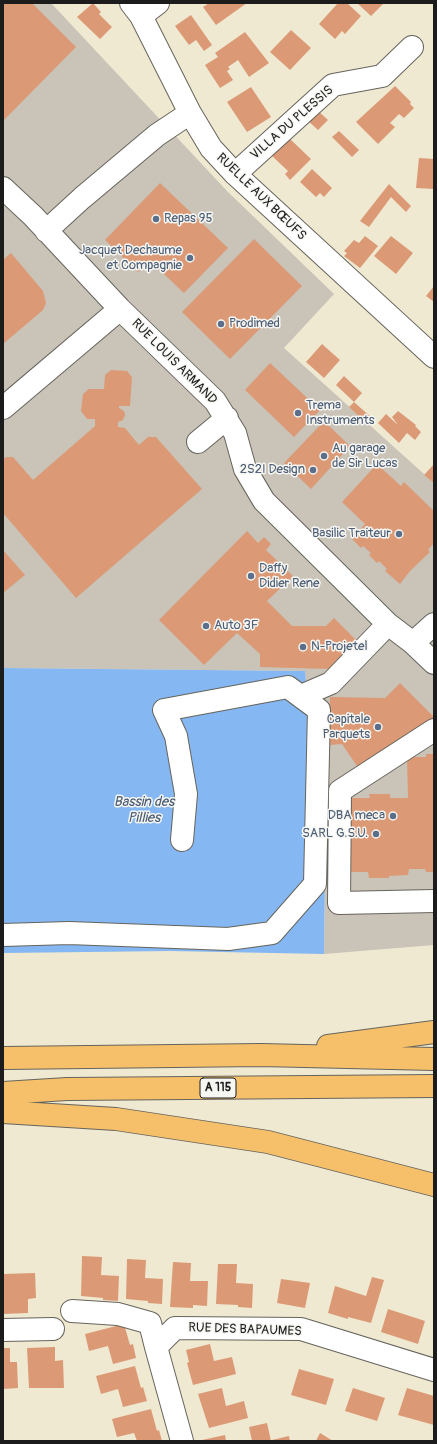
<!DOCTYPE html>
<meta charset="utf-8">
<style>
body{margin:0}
#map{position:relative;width:437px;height:1444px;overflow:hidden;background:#efe9d2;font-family:Pangolin,sans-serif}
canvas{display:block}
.frame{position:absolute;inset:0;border:4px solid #1c1c1c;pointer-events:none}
</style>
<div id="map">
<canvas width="437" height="1444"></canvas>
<div class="frame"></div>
</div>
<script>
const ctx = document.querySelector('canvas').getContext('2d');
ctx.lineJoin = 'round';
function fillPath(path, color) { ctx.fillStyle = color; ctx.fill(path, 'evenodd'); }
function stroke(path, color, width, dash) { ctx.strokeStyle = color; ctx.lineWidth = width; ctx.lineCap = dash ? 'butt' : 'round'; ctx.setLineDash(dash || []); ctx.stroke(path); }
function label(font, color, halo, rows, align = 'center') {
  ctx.font = font + ' Pangolin,sans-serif'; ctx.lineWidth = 3; ctx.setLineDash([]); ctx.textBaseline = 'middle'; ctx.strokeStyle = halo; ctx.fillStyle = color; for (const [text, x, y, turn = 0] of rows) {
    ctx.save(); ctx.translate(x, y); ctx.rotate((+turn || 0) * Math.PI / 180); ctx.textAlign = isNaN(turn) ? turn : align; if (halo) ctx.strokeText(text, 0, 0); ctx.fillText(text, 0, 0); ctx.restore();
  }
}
const industrial = new Path2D(`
 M3,3H51L227,191L334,294L284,348L434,483V945L324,954L327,705L321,699L317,687L306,681L305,671L3,668Z`);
const water = new Path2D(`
 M3,668L305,671L306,681L317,687L321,699L327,704L324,954L170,951L3,953Z`);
const building = new Path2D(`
 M3,3H32L76,47L3,121Z
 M93,3L101,12L99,14L112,27L100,39L77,17Z
 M209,3H247L216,25L203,7Z
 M338,3H347L361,16L345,34L342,31L335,39L319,24Z
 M357,3H384L371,16Z
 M191,15L212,45L204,51L196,40L189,45L175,26Z
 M291,30L311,48L290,70L270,52Z
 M245,32L269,63L249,77L238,60L228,67L230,69L227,71L233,80L220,88L205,65L218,57L215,53Z
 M395,86L411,102L410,104L414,108L404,118L399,114L390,123L395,127L378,144L356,122Z
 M251,87L271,117L247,132L227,102Z
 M316,109L328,120L318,130L306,119Z
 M339,131L359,150L352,157L332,137Z
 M289,138L311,159L290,180L285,174L288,171L272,156Z
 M419,158L434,159V189L416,188Z
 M312,169L332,188L324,197L320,193L316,197L300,182Z
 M160,183L228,248L184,293L149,260L138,272L105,240Z
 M389,184L411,206L406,212L391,197L369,227L360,221Z
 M365,236L378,246L360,268L344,256L347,253L344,251L354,240L359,243Z
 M391,236L413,253L396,274L374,256Z
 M254,239L302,286L230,359L182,312Z
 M11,253L43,291L46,303L43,310L3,344V260Z
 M434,286V302L426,296Z
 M322,344L340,360L324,378L306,362Z
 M270,363L320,410L294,437L245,390Z
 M111,370L127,371L132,377L130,406H119V408L124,411L125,415L123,420L118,422V427L125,428L139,445L148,437H156L202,489L76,598L3,513V460L6,457H13L33,480L95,426V419H87L81,411L83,394L89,389H104L105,375Z
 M344,376L362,393L354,402L371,417L366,423L349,407L354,402L336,385Z
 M398,411L416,425L415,426L421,432L415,440L407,433L399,443L378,423L386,414L398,425L392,417Z
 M324,421L350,446L311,489L284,463Z
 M377,464L401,486L404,482L434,511V543L428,550L430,552L410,571L400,584L385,571L387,569L379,561L377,563L369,555L371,553L363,546L361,548L352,539L365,524L342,502Z
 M434,464V483L424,475Z
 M247,531L258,543L264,537L271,544L266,550L293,576L267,601L292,626H326L334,618L358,642L330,669L260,667V654L237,633L204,665L159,620Z
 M3,550L25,575L3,593Z
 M400,683L434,717V720L359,769L342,744L329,745L330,697L385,698Z
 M426,754H434V872H426L425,869H409L408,875L389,876V878H369L368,872H350V798H370L369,794H390V798H408L407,757H426Z
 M82,1256L102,1257L101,1275L119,1276L118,1301L103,1300V1298L81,1296Z
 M127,1259L146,1260L145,1278L163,1279L162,1304L148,1303V1301L126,1299Z
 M173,1262L191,1263L190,1281H208L207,1306L193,1305V1308L170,1307Z
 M218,1264H237L236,1283L253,1284L252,1308L238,1307V1305L216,1304Z
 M35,1273L36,1298L28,1299V1313L3,1314V1274Z
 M372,1277L384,1280L371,1323L348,1317V1319L328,1313L335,1286L366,1296Z
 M281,1279L310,1283L305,1308L277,1303Z
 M388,1309L425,1321L418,1344L381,1332Z
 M124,1324L130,1345L133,1344L136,1358L113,1364L108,1346L89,1351L85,1334Z
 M210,1344L214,1361L232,1357L236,1374L193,1385L187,1363L189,1362L186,1350Z
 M55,1347V1361L63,1360L64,1388H29L27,1348Z
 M3,1348H10V1362H17L18,1388L3,1389Z
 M135,1366L141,1388L143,1387L147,1401L123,1407L118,1389L101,1394L96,1376Z
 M299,1369L334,1379L326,1405L291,1395Z
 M222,1388L226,1406L244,1401L248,1418L209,1428L198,1394Z
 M353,1388L385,1398L377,1421L345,1411Z
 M407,1388L434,1396V1425L398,1415Z
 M151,1409L157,1431L159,1430L162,1441H137L134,1433L117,1437L112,1419Z
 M267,1423L271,1441H252L249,1427Z
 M320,1433L333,1441H316Z
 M225,1435L226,1441H202V1440Z
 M289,1436L290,1441H272V1440Z`);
const minor = new Path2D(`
 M131,3L141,16L190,113L211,148L235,174L434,357
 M141,16L158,3
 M235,174L333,85L382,76L412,47
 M3,188L33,216L120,309L215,401L235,433L245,469L264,501L388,624L413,643L434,663
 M46,231L82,198L157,135L190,113
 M3,408L120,309
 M198,442L227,418
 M413,643L434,624
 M301,696L331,683L388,624
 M434,730L340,791L339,903L434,901
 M3,935L69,933L228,939L272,933L315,884L319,710L288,687L164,710L176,736L186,794L182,840
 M72,1311L118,1314L150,1323L156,1347
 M3,1330L53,1329
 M182,1441L156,1347L175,1328L301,1329L434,1370`);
const highway = new Path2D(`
 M328,1046L434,1032
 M3,1058L261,1055L434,1059
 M3,1093L67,1089L434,1086
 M3,1112L116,1119L268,1142L434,1185`);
const markers = [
 [156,219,4,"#5c6f8a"],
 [190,258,4,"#5c6f8a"],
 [221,324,4,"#5c6f8a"],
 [298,413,4,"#5c6f8a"],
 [324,456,4,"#5c6f8a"],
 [313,470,4,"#5c6f8a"],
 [399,534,4,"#5c6f8a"],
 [251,576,4,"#5c6f8a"],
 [206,626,4,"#5c6f8a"],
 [303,647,4,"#5c6f8a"],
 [378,727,4,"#5c6f8a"],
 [393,816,4,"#5c6f8a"],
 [376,834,4,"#5c6f8a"]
];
const shields = [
 [218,1088,36]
];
const shieldNames = [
 ["A 115",218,1088]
];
const streetNames = [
 ["VILLA DU PLESSIS",292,123,-41],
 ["RUELLE AUX BŒUFS",261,197,44],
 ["RUE LOUIS ARMAND",174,362,45],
 ["RUE DES BAPAUMES",245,1330,2]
];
const serviceNames = [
 ["Repas 95",164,219],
 ["Jacquet Dechaume",182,251,"right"],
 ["et Compagnie",182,266,"right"],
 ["Prodimed",229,324],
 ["Trema",306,406],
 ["Instruments",306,421],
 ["Au garage",332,449],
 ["de Sir Lucas",332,464],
 ["2S2I Design",305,470,"right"],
 ["Basilic Traiteur",391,534,"right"],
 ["Daffy",259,569],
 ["Didier Rene",259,584],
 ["Auto 3F",214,626],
 ["N-Projetel",311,647],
 ["Capitale",370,720,"right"],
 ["Parquets",370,735,"right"],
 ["DBA meca",385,816,"right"],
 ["SARL G.S.U.",368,834,"right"]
];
const waterNames = [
 ["Bassin des",144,802],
 ["Pillies",144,818]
];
fillPath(industrial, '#c9c3b8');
fillPath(water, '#85b7f2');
fillPath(building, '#db9a75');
stroke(minor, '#66645c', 24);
stroke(highway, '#66645c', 24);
stroke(minor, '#fff', 22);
stroke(highway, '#f6c06b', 22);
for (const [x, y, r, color] of markers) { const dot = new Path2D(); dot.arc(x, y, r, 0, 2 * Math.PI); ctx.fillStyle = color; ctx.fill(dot); stroke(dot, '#f6f6f2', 1.5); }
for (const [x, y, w] of shields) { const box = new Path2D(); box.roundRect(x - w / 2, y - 10, w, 20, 3); ctx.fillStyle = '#f6f6f2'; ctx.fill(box); stroke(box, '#1c1c1c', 1); }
label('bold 12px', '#1c1c1c', null, shieldNames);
label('13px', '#1c1c1c', '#f6f6f2', streetNames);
label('13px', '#4e5e75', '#f6f6f2', serviceNames, 'left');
label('italic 14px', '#465a72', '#f6f6f2', waterNames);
</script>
